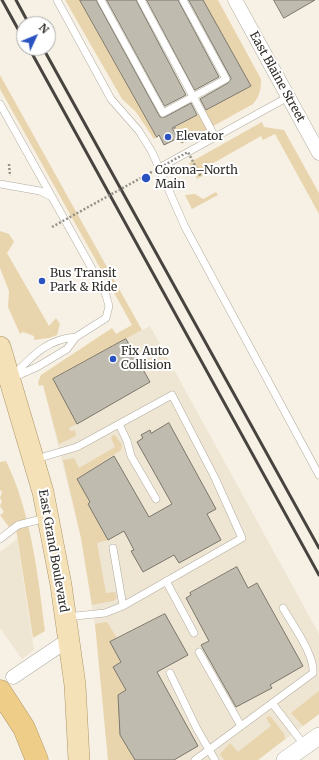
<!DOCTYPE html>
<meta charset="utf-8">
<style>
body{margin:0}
#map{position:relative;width:319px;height:760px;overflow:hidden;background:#f7f1e5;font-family:Merriweather,serif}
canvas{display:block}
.north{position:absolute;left:16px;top:16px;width:40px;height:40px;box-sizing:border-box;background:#fff;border:1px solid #acaba9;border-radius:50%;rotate:46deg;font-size:11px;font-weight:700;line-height:16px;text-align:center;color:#302d29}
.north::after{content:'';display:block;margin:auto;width:14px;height:18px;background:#2a52c1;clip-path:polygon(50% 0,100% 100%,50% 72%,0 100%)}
</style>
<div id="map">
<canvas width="319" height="760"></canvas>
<div class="north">N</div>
</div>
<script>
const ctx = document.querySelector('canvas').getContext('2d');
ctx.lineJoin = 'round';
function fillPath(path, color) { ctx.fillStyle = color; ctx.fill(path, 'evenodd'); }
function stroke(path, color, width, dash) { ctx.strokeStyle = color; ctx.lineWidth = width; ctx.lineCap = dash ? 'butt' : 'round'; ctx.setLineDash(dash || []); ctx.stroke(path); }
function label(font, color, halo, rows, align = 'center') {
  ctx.font = font + ' Merriweather,serif'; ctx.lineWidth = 4; ctx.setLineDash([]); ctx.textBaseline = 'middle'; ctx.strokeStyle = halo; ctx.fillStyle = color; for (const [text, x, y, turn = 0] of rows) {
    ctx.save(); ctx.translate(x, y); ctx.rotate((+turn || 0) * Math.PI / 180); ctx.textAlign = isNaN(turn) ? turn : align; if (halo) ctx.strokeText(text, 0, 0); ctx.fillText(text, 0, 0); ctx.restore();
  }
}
const built = new Path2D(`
 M150,326L319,634V714L258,760H108L99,652L81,538L43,385Z
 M17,539L34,650L22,659L0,628V552Z`);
const green = new Path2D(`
 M65,0H80L157,137L154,139L136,112L122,99Z
 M203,0H218L261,79C261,89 260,96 253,104L181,144L173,128L251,86Z
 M0,75L142,330L53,379L77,424L69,428L70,431L75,430L76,436L59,444L43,385L39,386L38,382L41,375L112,328L116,334L132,325L0,89Z
 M262,122L264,127L284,130L319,193V214L275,134L263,140L261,136L203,169L206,174L197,179L189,163Z
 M216,192L218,195L192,209L185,195L195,194L203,199Z
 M0,231L9,234L14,242L7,253L49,326L56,318L60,324L57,335L49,338L34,340V336L23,332L20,334L8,307L9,291L0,268Z
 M113,435H115L122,445L121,450L77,479L90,502L88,504L108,540L97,543L106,593L115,592L117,598L113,601L92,605L81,538L63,460L74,458L79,468L115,447L111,438Z
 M6,461C31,512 38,575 45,631L33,638L15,523L9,527L0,515L4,512L0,506L2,501L0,498L2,492L0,490V462Z
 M107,622L117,638L110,642L121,662L126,690L118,695L120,735L135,760H108L95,624Z
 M319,691V714L303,726L291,713Z
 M268,716L271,717L284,734L285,739L258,760H224L220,754L230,743L238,752L271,726L266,718Z`);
const building = new Path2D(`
 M80,0H96L160,117H165L191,103L197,115L172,128L178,138L164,145L159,135L157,137Z
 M107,0H136L186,95L165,106Z
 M147,0H178L219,77L195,90Z
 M189,0H203L251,86L206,110L200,99L228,83L231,79Z
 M274,0H315L284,18Z
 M126,339L150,382L77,424L53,379Z
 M169,423L216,509L207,514L221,540L179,563L174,555L143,572L131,551L134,550L124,531L108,540L88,504L90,502L77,479L114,456L149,517L172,504L137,442L143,438L141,435L150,430L151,433Z
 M237,567L248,588L257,583L303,666L270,685L272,688L236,707L201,645L209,641L186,598L191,595L190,593Z
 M165,614L188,655L157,672L198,746L174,760H135L120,735L118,695L126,690L113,667L121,662L110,642Z`);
const path = new Path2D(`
 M174,127L184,144
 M9,164L10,176`);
const service = new Path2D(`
 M57,0L111,99L139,131L152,152L185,227L319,475
 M101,0L163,113L226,79L183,0
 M141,0L215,137
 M0,104L105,292L109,306L106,318L76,337L67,349L37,367L12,378
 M159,168L288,97
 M0,184L40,191L52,197
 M13,376C32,356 47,339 76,337
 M119,424L127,441L131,456L156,499
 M36,459L77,447L172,395L215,478L242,538L123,606L105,613L66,617
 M0,539L18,525L46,518
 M113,548L123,606
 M166,581L194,633
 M199,652L241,726
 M170,673L197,729L215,760
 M272,703L305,746
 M195,760L313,673C315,655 292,624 283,608`);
const minor = new Path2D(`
 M235,0L319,153
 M13,677L68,640`);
const tertiary = new Path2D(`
 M285,760L319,736`);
const primary = new Path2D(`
 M0,347L43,492L61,585L75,685L79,760`);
const motorway = new Path2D(`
 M0,691L24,728L37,760`);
const rail = new Path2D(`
 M2,0L24,40
 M16,0L29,24
 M29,48L319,575
 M43,48L319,548`);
const pathBridge = new Path2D(`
 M52,227L188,152L201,177`);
const markers = [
 [168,137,4,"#2a52c1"],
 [146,178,5,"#2a52c1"],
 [42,281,4,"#2a52c1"],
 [113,359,4,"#2a52c1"]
];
const streetNames = [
 ["East Blaine Street",277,77,61],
 ["East Grand Boulevard",53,551,80]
];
const poiNames = [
 ["Elevator",176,137],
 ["Corona–North",155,171],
 ["Main",155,185],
 ["Bus Transit",50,274],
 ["Park & Ride",50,288],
 ["Fix Auto",121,352],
 ["Collision",121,366]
];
fillPath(built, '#eee5d3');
fillPath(green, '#e9d5ad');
fillPath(building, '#c0bbaf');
stroke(building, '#7c776c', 1);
stroke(service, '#b1aca0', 8);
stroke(minor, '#b1aca0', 15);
stroke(tertiary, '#b1aca0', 18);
stroke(primary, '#ac9567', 22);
stroke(motorway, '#ac9567', 23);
stroke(path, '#969189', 2.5, [2, 2]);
stroke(service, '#fff', 7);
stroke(minor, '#fff', 14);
stroke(tertiary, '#fff', 17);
stroke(primary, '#f5e1b8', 21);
stroke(motorway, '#eecd88', 22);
stroke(rail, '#47433e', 3);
stroke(pathBridge, '#969189', 2.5, [2, 2]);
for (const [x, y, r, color] of markers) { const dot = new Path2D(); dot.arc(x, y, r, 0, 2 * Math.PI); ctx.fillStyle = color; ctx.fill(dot); stroke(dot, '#fff', 1.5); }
label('12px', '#302d29', '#fff', streetNames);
label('12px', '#302d29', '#fff', poiNames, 'left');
</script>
